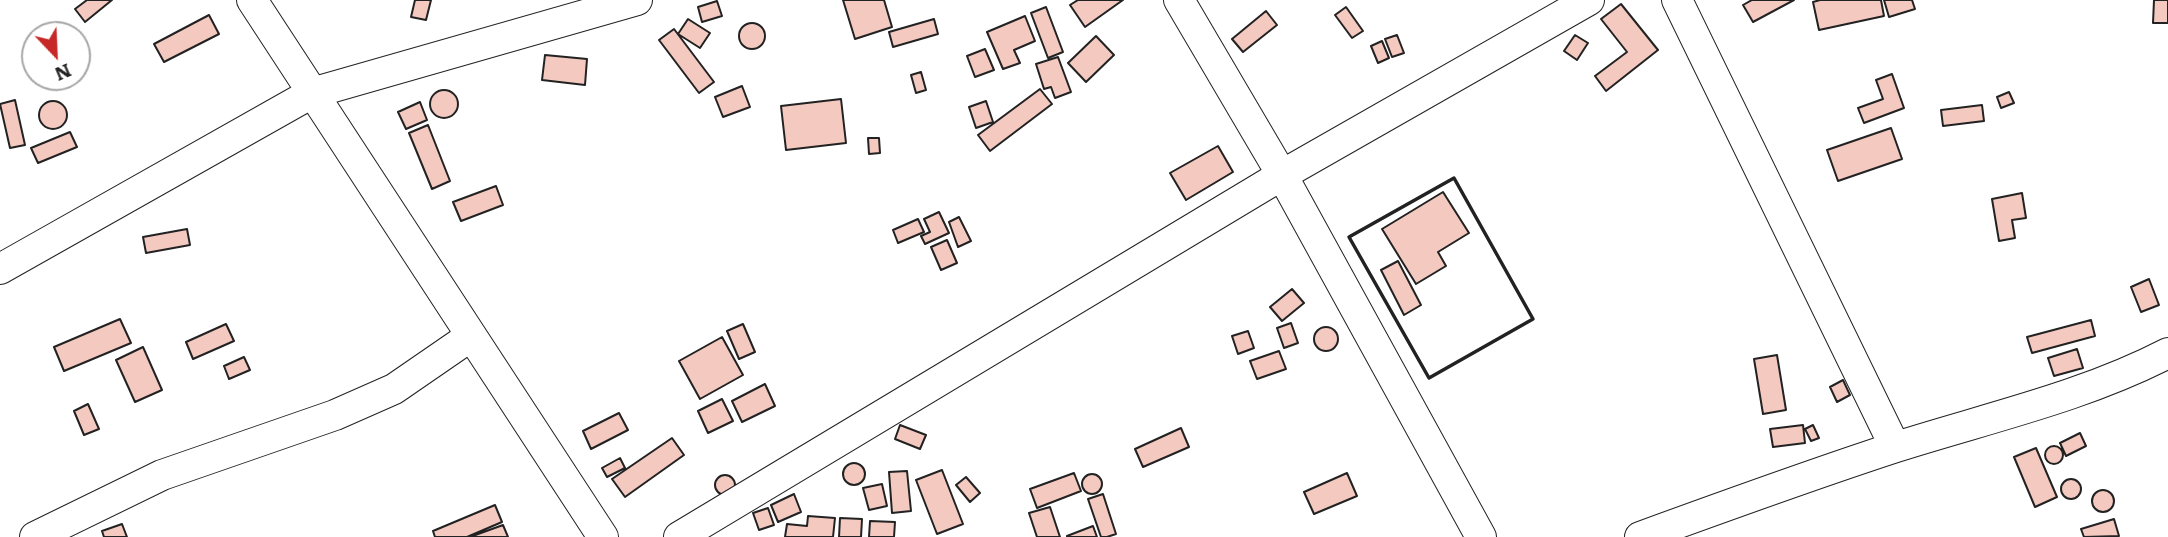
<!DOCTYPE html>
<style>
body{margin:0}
#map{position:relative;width:2168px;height:537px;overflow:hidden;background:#fff;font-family:Literata,serif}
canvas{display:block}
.north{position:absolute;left:21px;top:21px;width:70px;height:70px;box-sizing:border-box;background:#fff;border:2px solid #a7a7a7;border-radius:50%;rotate:157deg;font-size:19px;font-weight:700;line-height:28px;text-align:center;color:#222}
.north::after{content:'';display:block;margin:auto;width:24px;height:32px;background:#c62828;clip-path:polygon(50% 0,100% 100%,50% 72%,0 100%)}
</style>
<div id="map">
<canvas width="2168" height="537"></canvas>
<div class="north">N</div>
</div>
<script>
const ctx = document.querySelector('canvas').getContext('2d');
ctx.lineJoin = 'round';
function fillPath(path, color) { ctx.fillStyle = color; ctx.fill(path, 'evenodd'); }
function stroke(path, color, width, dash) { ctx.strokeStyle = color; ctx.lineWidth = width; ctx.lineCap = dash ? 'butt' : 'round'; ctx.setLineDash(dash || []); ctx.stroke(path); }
const building = new Path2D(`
 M87,0H112L85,22L75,9Z
 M415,0H431L426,20L411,17Z
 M843,0H884L892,27L855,39Z
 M1078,0H1123L1085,27L1070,5Z
 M1752,0H1794L1753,22L1743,5Z
 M1820,0H1881L1884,16L1819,30L1813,2Z
 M1884,0H1912L1915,9L1889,17Z
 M2154,0H2168V23H2153Z
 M717,1L722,16L702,22L698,7Z
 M1621,4L1658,50L1606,91L1595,76L1627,52L1601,19Z
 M1046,7L1063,52L1048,58L1031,13Z
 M1346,7L1363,31L1352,38L1335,15Z
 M1266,11L1277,25L1243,52L1232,39Z
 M209,15L219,34L164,62L154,44Z
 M1025,16L1035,41L1014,50L1020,63L1003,69L987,32Z
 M688,19L710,33L700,48L678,34Z
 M934,19L938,34L893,47L889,32Z
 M739 36a13 13 0 1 1 26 0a13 13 0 1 1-26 0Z
 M674,29L714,82L699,93L659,40Z
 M1397,35L1404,53L1392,57L1385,39Z
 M1575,35L1588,43L1577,60L1564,51Z
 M1096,36L1114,55L1086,82L1068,63Z
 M1382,41L1389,58L1378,63L1371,46Z
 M985,49L994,70L975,77L967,56Z
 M545,55L587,59L585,85L542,80Z
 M1058,57L1071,92L1055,98L1051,87L1044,89L1036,64Z
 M921,72L926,90L916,93L911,75Z
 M1892,74L1904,108L1864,123L1858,108L1883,99L1876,80Z
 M742,86L750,107L723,117L715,97Z
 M1040,89L1052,104L990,151L978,135Z
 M430 104a14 14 0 1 1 28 0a14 14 0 1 1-28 0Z
 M2009,92L2014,103L2001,108L1997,97Z
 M841,99L846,143L786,150L781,106Z
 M15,100L25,145L10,148L0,104Z
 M986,101L993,122L976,128L969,107Z
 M39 115a14 14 0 1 1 28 0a14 14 0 1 1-28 0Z
 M420,102L427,120L406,129L398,112Z
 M1982,105L1984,121L1943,126L1941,110Z
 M428,125L450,181L432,189L409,133Z
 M1891,128L1902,159L1838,181L1827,150Z
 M70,132L77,147L38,163L31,148Z
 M868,138H879L880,153L869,154Z
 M1218,146L1233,172L1186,200L1170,173Z
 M496,186L503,205L461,221L453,202Z
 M1443,192L1469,233L1438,252L1446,266L1416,284L1382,229Z
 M2022,193L2026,218L2012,220L2015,238L1999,241L1992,199Z
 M939,212L949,233L925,244L921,236L930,232L924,219Z
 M959,217L971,241L958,247L949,222Z
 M918,219L924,232L898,243L893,230Z
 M187,229L190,245L146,253L143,237Z
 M947,240L957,263L941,270L931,247Z
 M1398,261L1421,305L1404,315L1381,270Z
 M2149,279L2159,305L2141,312L2131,287Z
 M1292,289L1304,303L1282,321L1270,307Z
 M120,319L131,343L64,371L54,347Z
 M2091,320L2095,336L2032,353L2027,337Z
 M1291,323L1298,343L1284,348L1277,328Z
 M226,324L234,341L193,359L186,342Z
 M743,324L755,352L739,359L727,331Z
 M1314 339a12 12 0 1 1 24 0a12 12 0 1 1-24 0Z
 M1248,331L1254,348L1238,354L1232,336Z
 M722,337L743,375L700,399L679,361Z
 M143,347L162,390L135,402L116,360Z
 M2077,349L2083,368L2054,376L2048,358Z
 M1279,351L1286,369L1257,379L1250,361Z
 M1777,355L1786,410L1763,414L1754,359Z
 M244,357L250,370L229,379L224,366Z
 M1843,380L1850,395L1837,402L1830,387Z
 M765,384L775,406L742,422L732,401Z
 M722,399L733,421L708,433L698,411Z
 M88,404L99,429L84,435L74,411Z
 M619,413L628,430L591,449L583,431Z
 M900,425L926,435L920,449L895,439Z
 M1803,425L1805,443L1773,447L1770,429Z
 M1813,425L1819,438L1811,441L1805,429Z
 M1181,428L1189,447L1143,467L1135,449Z
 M2080,433L2086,446L2066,456L2060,443Z
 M672,438L684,455L625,497L612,479Z
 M2045 455a9 9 0 1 1 18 0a9 9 0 1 1-18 0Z
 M2036,448L2057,497L2035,507L2014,457Z
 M620,458L625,468L607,477L602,468Z
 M843 474a11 11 0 1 1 22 0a11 11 0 1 1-22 0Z
 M942,470L963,524L937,534L916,480Z
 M907,471L911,511L892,513L889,472Z
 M1074,473L1081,491L1037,508L1030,489Z
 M1347,473L1357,496L1314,514L1304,492Z
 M1082 484a10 10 0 1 1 20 0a10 10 0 1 1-20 0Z
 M715 485a10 10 0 1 1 20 0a10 10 0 1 1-20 0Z
 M966,477L980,493L970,502L956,485Z
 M2061 489a10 10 0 1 1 20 0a10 10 0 1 1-20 0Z
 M882,484L887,506L869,510L863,488Z
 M2092 501a11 11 0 1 1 22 0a11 11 0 1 1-22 0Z
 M794,494L801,512L778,522L771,505Z
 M1103,494L1116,534L1107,537H1101L1088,499Z
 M495,505L502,522L467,537H435L433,531Z
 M1050,507L1060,537H1037L1029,513Z
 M768,508L774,525L759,530L753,513Z
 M808,516L835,518L833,537H785L787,524L807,526Z
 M840,518L862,519L861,537H839Z
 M2114,519L2119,536L2084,537L2081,529Z
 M870,521L895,522L894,537H869Z
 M122,524L127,537H104L102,531Z
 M503,525L508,537H470Z
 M1093,526L1097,537H1067V536Z`);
const minor = new Path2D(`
 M252,0L603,537
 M1179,0L1282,175L1589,0
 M1677,0L1895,447
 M0,269L312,93L637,0
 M35,537L162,475L335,415L394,389L471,336
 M679,537L1282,175L1481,537
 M1640,537C1725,506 1810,475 1896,447C1987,418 2083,397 2168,353`);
const wall = new Path2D(`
 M1454,178L1533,319L1429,378L1349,237Z`);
fillPath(building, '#f3c9c0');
stroke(building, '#222', 2);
stroke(minor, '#222', 32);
stroke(minor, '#fff', 30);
stroke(wall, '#222', 3.5);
</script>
